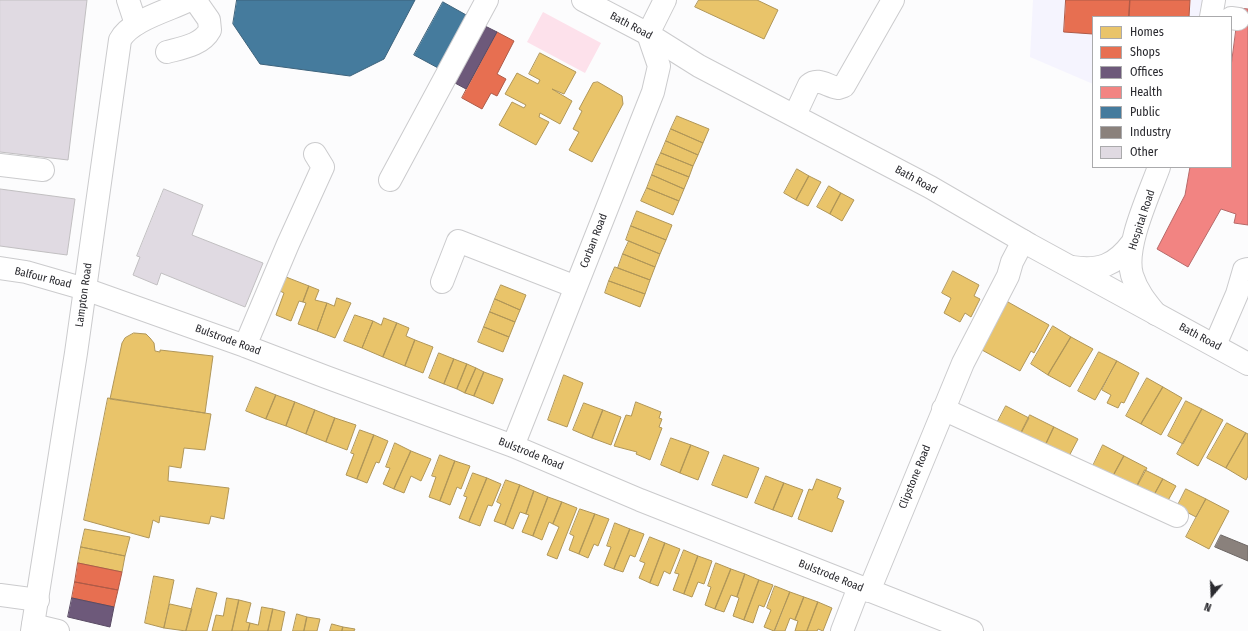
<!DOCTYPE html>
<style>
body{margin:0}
#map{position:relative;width:1248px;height:631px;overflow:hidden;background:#fcfcfd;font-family:"Fira Sans Condensed",sans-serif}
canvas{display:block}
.legend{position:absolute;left:1092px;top:16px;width:140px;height:152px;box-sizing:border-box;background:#fff;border:1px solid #aaaaac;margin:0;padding:5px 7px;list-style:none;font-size:12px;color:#2a2a2f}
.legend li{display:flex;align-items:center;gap:8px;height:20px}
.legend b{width:20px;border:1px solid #aaaaac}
.north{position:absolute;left:1192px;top:575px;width:40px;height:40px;-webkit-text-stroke:3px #fff;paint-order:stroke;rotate:199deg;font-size:11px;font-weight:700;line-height:16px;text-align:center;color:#2a2a2f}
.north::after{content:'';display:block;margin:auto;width:14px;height:18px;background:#2a2a2f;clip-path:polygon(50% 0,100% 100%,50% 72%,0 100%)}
</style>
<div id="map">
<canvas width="1248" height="631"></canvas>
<ul class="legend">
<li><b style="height:11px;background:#e9c46a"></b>Homes</li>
<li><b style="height:11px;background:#e76f51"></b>Shops</li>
<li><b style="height:11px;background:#6d597a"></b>Offices</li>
<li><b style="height:11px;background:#f28482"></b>Health</li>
<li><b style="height:11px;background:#457b9d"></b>Public</li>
<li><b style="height:11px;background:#8a817c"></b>Industry</li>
<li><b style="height:11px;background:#e0dae2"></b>Other</li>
</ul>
<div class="north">N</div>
</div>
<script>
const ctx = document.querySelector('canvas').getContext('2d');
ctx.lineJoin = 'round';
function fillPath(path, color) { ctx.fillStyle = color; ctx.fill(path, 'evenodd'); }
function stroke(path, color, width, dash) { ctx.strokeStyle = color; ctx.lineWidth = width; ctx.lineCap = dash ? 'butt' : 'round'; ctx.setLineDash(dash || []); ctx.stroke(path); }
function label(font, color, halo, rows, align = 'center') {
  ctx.font = font + ' "Fira Sans Condensed",sans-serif'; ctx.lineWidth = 4; ctx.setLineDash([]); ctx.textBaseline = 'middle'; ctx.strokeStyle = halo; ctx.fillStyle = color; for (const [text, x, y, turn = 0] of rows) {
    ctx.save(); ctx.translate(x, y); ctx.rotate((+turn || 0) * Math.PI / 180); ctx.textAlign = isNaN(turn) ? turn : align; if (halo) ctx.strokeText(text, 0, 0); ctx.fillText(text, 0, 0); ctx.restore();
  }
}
const built = new Path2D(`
 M1033,0H1205L1202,17H1093V84L1030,57Z`);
const green = new Path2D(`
 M543,12L601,43L585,73L527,42Z`);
const homes = new Path2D(`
 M699,0H757L778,10L764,39L695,7Z
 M540,53L576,72L564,94L552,89L572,101L560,124L540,113L539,117L549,122L536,145L499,125L512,102L524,108L526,105L505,94L517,73L538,84L540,80L529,74Z
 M598,82L622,96L623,104L592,162L569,150L579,132L573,129L582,111L579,109L593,83Z
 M677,116L709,129L703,143L671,129Z
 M671,129L703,143L698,155L666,141Z
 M666,141L698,155L693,166L661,153Z
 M661,153L693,166L689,177L656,164Z
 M656,164L689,177L684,189L652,175Z
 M797,169L809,176L796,200L784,193Z
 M652,175L684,189L679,201L647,188Z
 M809,176L821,182L808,206L796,200Z
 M829,186L841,193L830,214L817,207Z
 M647,188L679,201L673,215L641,201Z
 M841,193L854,200L842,221L830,214Z
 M637,211L672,225L666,240L631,226Z
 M631,226L666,240L660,254L626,240Z
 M629,241L660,254L655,267L623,254Z
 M623,254L655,267L650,280L618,268Z
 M615,267L650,280L645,294L609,281Z
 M953,271L979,285L974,296L980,299L971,317L965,313L960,322L944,313L951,298L942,293Z
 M286,277L309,286L303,302L299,301L291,321L276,315L284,293L280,291Z
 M609,281L645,294L640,307L605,293Z
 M501,285L526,295L520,310L495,299Z
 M309,286L319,290L315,300L327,303L317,331L298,324L306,303L303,302Z
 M337,298L351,303L335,338L317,331L327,303L334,306Z
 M495,299L520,310L515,322L490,312Z
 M1008,302L1049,325L1034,353L1031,351L1020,371L982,350Z
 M490,312L515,322L509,337L484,327Z
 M355,315L373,321L362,348L344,341Z
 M384,318L397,323L383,357L362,348L373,321L381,325Z
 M397,323L409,328L406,336L415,340L405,366L383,357Z
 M1053,326L1071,337L1048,375L1031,364Z
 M484,327L509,337L503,352L478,342Z
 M134,333L146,334L150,338L154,343L155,351L160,352V350L213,356L205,413L110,399L122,343L125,338Z
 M1071,337L1093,349L1070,387L1048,375Z
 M415,340L433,347L423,373L405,366Z
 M1099,352L1117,361L1095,400L1078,391Z
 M439,353L454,359L444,384L429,378Z
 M454,359L467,364L457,389L444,384Z
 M1117,361L1139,373L1124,403L1121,402L1118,408L1107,403L1111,395L1102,390Z
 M467,364L476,368L465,393L457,389Z
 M476,368L484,372L474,396L465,393Z
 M484,372L503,379L493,404L474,396Z
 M564,375L583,383L567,427L548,420Z
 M1147,378L1163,387L1141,424L1126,416Z
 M256,387L276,395L266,419L246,411Z
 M1163,387L1182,398L1161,435L1141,424Z
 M276,395L295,402L286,426L266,419Z
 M108,398L211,414L205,450L184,448L181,468L169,466L168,481L229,488L224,519L211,516L209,524L160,516L159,523L153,520L149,538L84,520Z
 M1186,401L1202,409L1183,444L1168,436Z
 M295,402L315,410L306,434L286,426Z
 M636,402L661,412L659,418L662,419L659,427L662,428L650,460L636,454L637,452L614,446L626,415L631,416Z
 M584,403L603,410L592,438L573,430Z
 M1006,406L1029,418L1020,435L997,423Z
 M1202,409L1223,420L1198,466L1177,454Z
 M315,410L335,418L326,442L306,434Z
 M603,410L621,417L611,445L592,438Z
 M1030,415L1054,427L1045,446L1020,435Z
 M335,418L356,425L347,450L326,442Z
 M1227,423L1246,433L1226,468L1207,458Z
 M1054,427L1078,439L1068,458L1045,446Z
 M360,430L374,435L357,479L346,475L354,454L351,453Z
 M1246,433L1248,434V476L1246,480L1226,468Z
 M374,435L388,441L379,463L376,462L367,483L357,479Z
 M671,438L691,445L680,473L661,465Z
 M395,443L411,451L394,489L383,484L390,468L386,467Z
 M691,445L709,452L698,480L680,473Z
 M1103,445L1124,456L1112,478L1092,468Z
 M411,451L431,459L421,481L411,476L404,493L394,489Z
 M440,455L455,461L440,501L429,497L436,477L432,476Z
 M724,455L759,468L747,498L712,485Z
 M1124,456L1147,468L1136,488L1112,478Z
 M455,461L470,466L461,489L457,487L450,505L440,501Z
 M1145,470L1163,479L1153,497L1136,488Z
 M473,473L487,478L469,522L459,518L467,497L464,496Z
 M766,476L784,483L773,510L755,503Z
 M487,478L501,484L492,506L488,505L480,526L469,522Z
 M817,479L841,488L837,498L844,501L832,532L798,519L809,489L812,490Z
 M1163,479L1176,486L1165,506L1152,499Z
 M506,480L520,485L505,525L494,521L501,504L497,502Z
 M784,483L803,490L792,517L773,510Z
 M520,485L534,491L526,514L520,512L513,529L505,525Z
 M1186,489L1206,499L1196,517L1177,507Z
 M534,491L548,497L533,536L522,532L529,515L526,514Z
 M548,497L562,502L553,524L549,522L542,540L533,536Z
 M1206,499L1229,511L1209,549L1186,537Z
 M562,502L577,508L557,559L547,555L559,527L553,524Z
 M580,509L595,514L579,554L569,550L574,536L570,534Z
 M595,514L609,519L598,546L594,544L588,558L579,554Z
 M615,523L630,529L614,569L604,565L611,547L607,546Z
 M85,529L130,537L125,556L81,547Z
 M630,529L644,534L635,557L630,555L623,572L614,569Z
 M650,537L665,543L650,583L639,578L645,563L640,561Z
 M665,543L680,549L670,574L664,571L658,586L650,583Z
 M81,547L125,556L122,572L78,563Z
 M684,550L698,556L684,594L673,590L679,574L675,573Z
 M698,556L712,561L704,584L698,582L692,597L684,594Z
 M716,563L731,569L715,609L705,605L711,587L708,586Z
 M731,569L745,574L737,597L731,595L724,612L715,609Z
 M745,574L759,580L744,620L733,616L739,598L737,597Z
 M154,576L174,580L164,628L145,623Z
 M759,580L773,585L764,607L759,605L753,623L744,620Z
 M775,586L790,592L774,631L764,627L771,610L767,608Z
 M197,588L217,593L207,631H186Z
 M790,592L804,597L795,620L790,618L785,631H775Z
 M804,597L818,602L807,631H795L798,621L795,620Z
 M227,598L239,600L232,631H212L216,615L223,616Z
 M239,600L251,603L246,622L250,623L248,631H232Z
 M818,602L832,608L823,631L818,629L817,631H807Z
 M170,604L192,609L186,631L164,628Z
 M262,607L273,609L268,631H248L250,623L258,625Z
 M273,609L285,612L281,631H268Z
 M297,614L307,617L304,631H293Z
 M307,617L320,619L317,631H304Z
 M332,624L343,627L342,631H330Z
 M343,627L355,629L354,631H342Z`);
const shops = new Path2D(`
 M1066,0H1130L1129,17H1093V34L1064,32Z
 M1130,0H1190L1189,17H1129Z
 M497,32L514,41L497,74L506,79L497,96L491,93L482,109L462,98Z
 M78,563L122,572L118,590L75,582Z
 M75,582L118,590L114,607L72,598Z`);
const offices = new Path2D(`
 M479,23L497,32L466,89L455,83L468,56Z
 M72,598L114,607L110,627L68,617Z`);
const health = new Path2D(`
 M1239,8L1248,9V225L1234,223L1236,214L1221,209L1188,267L1157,249L1185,195L1190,167H1231V67Z`);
const public = new Path2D(`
 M237,0H415L384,59L350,76L260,64L233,24Z
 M443,2L468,16L440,69L414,55Z`);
const industry = new Path2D(`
 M1221,535L1248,546V561L1215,547Z`);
const building = new Path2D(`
 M0,0H87L68,160L0,152Z
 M0,189L75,199L67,255L0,246Z
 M164,189L203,205L192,235L263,263L245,307L161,273L157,285L133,275L140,257L137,256Z`);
const minor = new Path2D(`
 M128,0L136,24
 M1211,17L1214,0
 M1231,18L1238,19
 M167,52C182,48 202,45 210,30L209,20L195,0
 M795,115L809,85C818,77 827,86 838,88L844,86L893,0
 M0,165L43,170
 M390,180L487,0
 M1072,267C1099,271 1115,266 1132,243
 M0,268L26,272L85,289L245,346L326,377L513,446L640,500L972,631
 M442,282L458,241L576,287
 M1156,314C1146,302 1137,291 1132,275C1124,247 1149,195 1159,167
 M1215,345L1237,294L1244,270L1248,269
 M245,346L288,244L323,167L315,154
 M943,409L1177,516
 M513,446L653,92L659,66L648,34
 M869,591L963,363L1008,276L1012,262L1023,241
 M0,595L38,600
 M33,625L58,631
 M842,631L859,587`);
const major = new Path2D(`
 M583,0L648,34L699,66L930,187L1030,245L1248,364
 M648,34L665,0
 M32,631L76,353L120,40C130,20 170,10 190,0`);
const streetNames = [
 ["Bath Road",631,26,28],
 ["Bath Road",916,180,29],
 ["Hospital Road",1142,220,-72],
 ["Corban Road",594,241,-69],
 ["Balfour Road",43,278,14],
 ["Lampton Road",84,295,-82],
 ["Bath Road",1200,337,28],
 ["Bulstrode Road",228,340,20],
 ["Bulstrode Road",531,454,22],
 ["Clipstone Road",915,477,-68],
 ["Bulstrode Road",831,576,22]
];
fillPath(built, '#f5f4fe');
fillPath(green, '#fde1eb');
fillPath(homes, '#e9c46a');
stroke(homes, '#b09658', 1);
fillPath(shops, '#e76f51');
stroke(shops, '#ae5a47', 1);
fillPath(offices, '#6d597a');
stroke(offices, '#594b64', 1);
fillPath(health, '#f28482');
stroke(health, '#b66969', 1);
fillPath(public, '#457b9d');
stroke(public, '#3d637c', 1);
fillPath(industry, '#8a817c');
stroke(industry, '#6d6765', 1);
fillPath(building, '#e0dae2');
stroke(building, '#c1bfc1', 1);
stroke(minor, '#cbcbcd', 24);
stroke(major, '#cbcbcd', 24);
stroke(minor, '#fff', 22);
stroke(major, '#fff', 22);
label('11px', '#2a2a2f', '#fff', streetNames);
</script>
